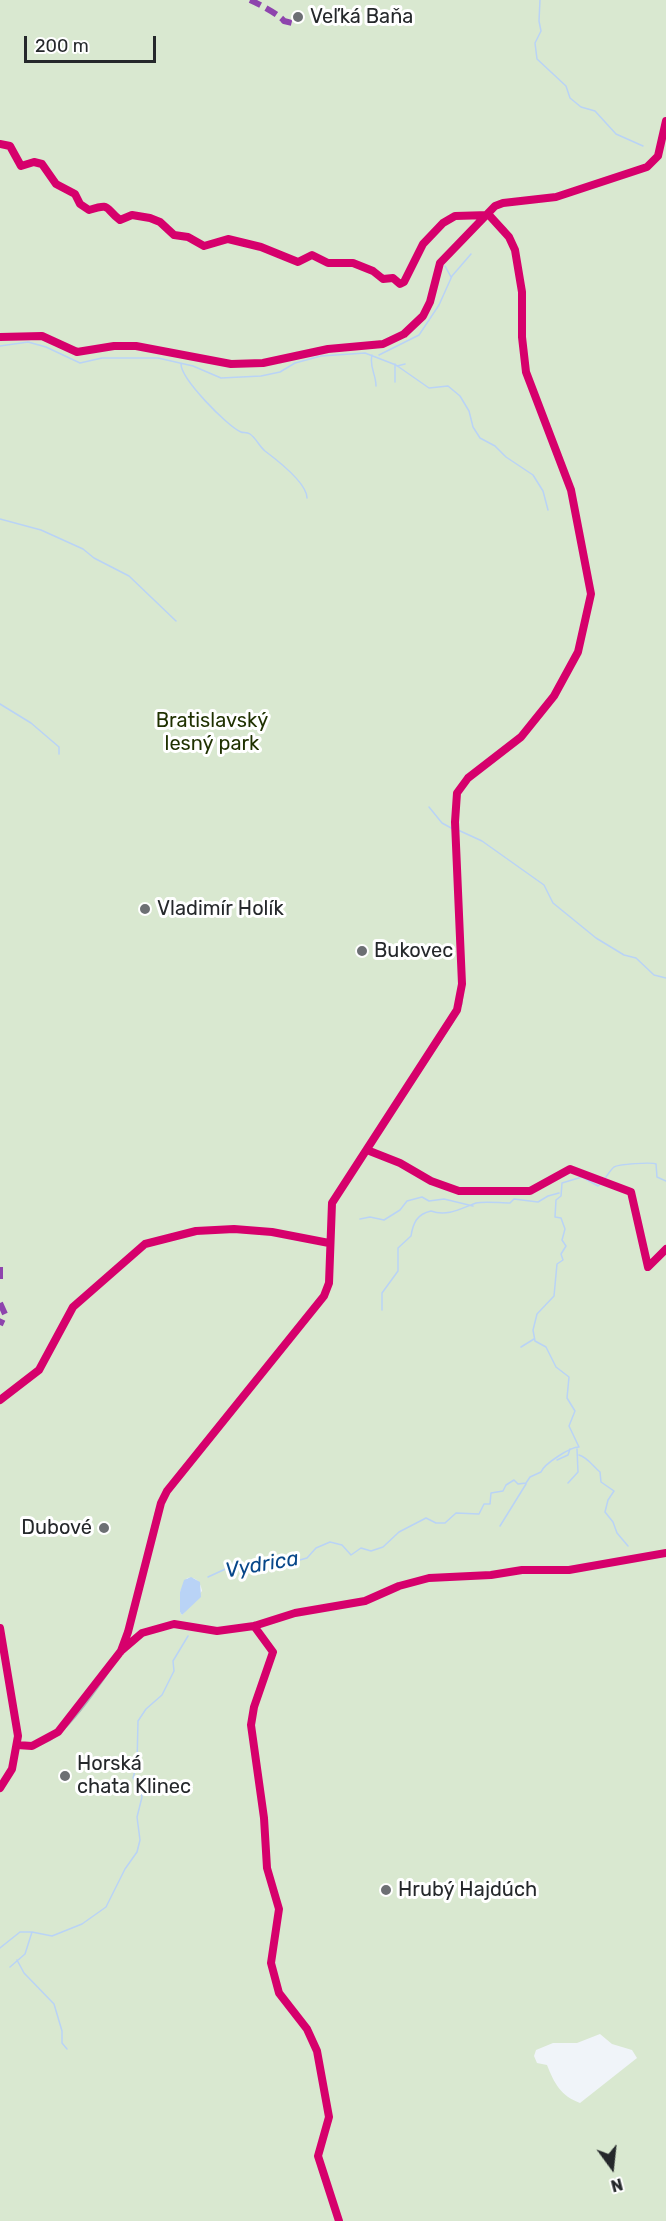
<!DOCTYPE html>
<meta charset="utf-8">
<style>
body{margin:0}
#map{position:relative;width:666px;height:2221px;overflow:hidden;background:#f0f4f9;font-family:Rubik,sans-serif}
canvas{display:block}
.north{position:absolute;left:582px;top:2137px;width:60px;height:60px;-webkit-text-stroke:4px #fff;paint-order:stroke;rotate:165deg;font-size:16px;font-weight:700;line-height:24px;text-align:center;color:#25282b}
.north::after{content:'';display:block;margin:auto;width:21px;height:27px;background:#25282b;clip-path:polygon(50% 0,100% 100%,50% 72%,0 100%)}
.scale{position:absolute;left:24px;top:36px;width:132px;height:27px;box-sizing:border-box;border:3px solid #25282b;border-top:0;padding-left:8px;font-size:18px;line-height:21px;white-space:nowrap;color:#25282b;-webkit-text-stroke:4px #fff;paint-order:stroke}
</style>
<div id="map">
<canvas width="666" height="2221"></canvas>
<div class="north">N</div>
<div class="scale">200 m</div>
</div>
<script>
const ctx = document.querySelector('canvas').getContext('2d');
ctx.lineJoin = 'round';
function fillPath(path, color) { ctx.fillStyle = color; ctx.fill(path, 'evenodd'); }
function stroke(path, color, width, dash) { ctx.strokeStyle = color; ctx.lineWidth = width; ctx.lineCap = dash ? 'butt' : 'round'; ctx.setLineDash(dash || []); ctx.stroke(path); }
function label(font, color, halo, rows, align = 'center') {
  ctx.font = font + ' Rubik,sans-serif'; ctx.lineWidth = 6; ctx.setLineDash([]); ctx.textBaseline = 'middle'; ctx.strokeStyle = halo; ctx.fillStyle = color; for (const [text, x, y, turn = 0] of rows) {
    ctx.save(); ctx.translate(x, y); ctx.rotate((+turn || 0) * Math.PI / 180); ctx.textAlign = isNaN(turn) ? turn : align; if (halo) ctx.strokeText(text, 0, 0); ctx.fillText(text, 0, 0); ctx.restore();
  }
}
const green = new Path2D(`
 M0,0H666V2221H0ZM187,1578C196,1576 201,1583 202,1591L182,1615L180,1612V1592ZM600,2034L612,2044L632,2050L637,2058L580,2103C561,2096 554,2083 547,2065L537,2063L534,2056L536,2050L553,2043H577Z`);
const water = new Path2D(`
 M191,1577L200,1582L201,1597L182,1615L180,1612V1592L184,1580Z`);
const stream = new Path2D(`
 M540,0L539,21L541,31L535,43L537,59L566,86L570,98L581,107L595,111L616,134L643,146
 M445,266L451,277
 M0,346L28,342L46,347L80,363L102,358H158L193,366L221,378L261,376L280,372L295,363L321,356L365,353L396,365L429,388L448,386L460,396L469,411L473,427L480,438L495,446L506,457L533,475L543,491L548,510
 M372,355C369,367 376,374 376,386
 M379,355L419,335L439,305L452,276L471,254
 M181,364C181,379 227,426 241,432C243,433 247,432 250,434C256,438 259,446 265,451C277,460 307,483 307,498
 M397,366L405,364
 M395,382V364
 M0,519L41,530L83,549L94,558L129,576L176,621
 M0,704L31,723L59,747V754
 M429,807L442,823L453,829
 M458,830L482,841L544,885L553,903L596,938L624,955L636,958L654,975L666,978
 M360,1219L370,1217L384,1220L400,1210L407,1201L422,1197L429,1201L444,1199L473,1206
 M382,1310V1293L398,1271V1248L411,1236C413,1223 417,1214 431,1211C447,1217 462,1208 476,1203C485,1201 500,1203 510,1203L514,1199L538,1202L548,1196L559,1193
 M521,1347L534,1339
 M579,1455C587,1457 594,1467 600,1472L601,1482L614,1491L608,1500L605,1512L613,1522L617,1533L628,1546
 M557,1460L568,1455L570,1449
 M568,1483L578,1472L577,1449
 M500,1526L526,1484
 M208,1577L232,1566L259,1568L270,1562L278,1566L307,1558L316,1548L330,1542L342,1545L351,1555L361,1548L371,1551L383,1547L399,1532L426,1518L436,1523H445L456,1513L479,1514L484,1504H490L491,1493L503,1491L506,1485L514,1480L518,1484L526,1483L530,1477L541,1472C544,1464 570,1447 579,1447L569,1426L575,1411L567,1398L569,1377L556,1367L546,1347L535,1341L533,1330L537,1314L554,1296L557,1264L563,1260L561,1254L566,1246L562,1240L565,1229L561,1218L555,1217L556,1200L561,1196L562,1183L582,1177L598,1186C605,1181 608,1172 614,1167C618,1164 652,1162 656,1164L657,1177L666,1181
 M0,1948L20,1932H32
 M17,1960L24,1973L54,2004L62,2031V2043L67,2049
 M10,1967L25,1954L32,1932L52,1936L82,1924L106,1907L125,1869L137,1852L140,1840L137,1817L142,1797L139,1784L133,1778L137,1764L138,1721L146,1709L162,1695L174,1671L173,1661L188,1636`);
const minor = new Path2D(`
 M0,337L42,336L77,352L114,346H136L231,364L263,363L328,349L383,344L404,334L423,316L430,302L440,263L495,206L503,203L556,197L647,167L658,156L666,121
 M0,1628L18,1736L12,1769L0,1788
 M17,1745C32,1747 45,1743 56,1734C76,1718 121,1656 128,1632L158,1510L167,1491L324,1296L329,1283L332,1203L451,1022L460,1004L462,984L455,822L457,793L468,778L521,737L554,696L578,652L591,594L571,490L526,372L522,332L523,301L515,250L504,229L489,215`);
const quiet = new Path2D(`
 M250,0C257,3 280,15 284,21L292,23L297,20
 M0,1267V1281
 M0,1303L5,1314L0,1325`);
const cycleway = new Path2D(`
 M0,144L10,146L21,166L34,162L42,164L56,184L75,194L80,204L89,210C112,203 104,208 120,220L132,215L150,218L160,222L174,235L188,237L204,246L228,239L261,247L298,262L312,255L328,263H353L373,271L383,279L393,278L400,284L404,282L423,244L443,223L455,216L489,215L509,237L515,250L522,292V337L526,372L571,490L591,594L578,652L554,696L521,737L468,778L457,793L455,822L462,984L457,1010L332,1203L329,1283L324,1296L167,1491L161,1503L128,1632L121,1651
 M0,337L42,336L77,352L114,346H136L231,364L263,363L328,349L383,344L404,334L423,316L430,302L440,263L495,206L503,203L556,197L647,167L658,156L666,121
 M367,1150L400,1163L431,1181L459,1191H530L570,1169L631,1192L648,1267L666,1249
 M0,1400L39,1370L73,1307L145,1244L196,1231L234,1229L272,1232L329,1243
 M254,1626L273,1652L254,1707L251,1725L264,1818L267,1868L279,1909L271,1963L279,1993L307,2029L317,2051L329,2117L318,2156L339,2221
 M0,1628L18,1736L12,1769L0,1788
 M17,1745L32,1746L58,1732L121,1651L142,1633L174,1624L217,1631L254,1626L295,1613L365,1601L399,1586L429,1578L491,1575L522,1570H569L666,1553`);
const markers = [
 [298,17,6,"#6c6f73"],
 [145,909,6,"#6c6f73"],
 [362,951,6,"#6c6f73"],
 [104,1528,6,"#6c6f73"],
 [65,1776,6,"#6c6f73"],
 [386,1890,6,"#6c6f73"]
];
const poiNames = [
 ["Veľká Baňa",310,17],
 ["Vladimír Holík",157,909],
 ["Bukovec",374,951],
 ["Dubové",92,1528,"right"],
 ["Horská",77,1764],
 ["chata Klinec",77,1787],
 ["Hrubý Hajdúch",398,1890]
];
const parkNames = [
 ["Bratislavský",212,721],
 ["lesný park",212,744]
];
const waterNames = [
 ["Vydrica",262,1565,-10]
];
fillPath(green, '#d9e8d0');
fillPath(water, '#b9d3f6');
stroke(stream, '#b9d3f6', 1.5);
stroke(minor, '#aab4b8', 5);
stroke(quiet, '#8e44ad', 6, [12, 6]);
stroke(cycleway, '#d6006c', 8);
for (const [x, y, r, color] of markers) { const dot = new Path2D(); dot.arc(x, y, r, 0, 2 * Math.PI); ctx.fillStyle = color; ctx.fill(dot); stroke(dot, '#fff', 2); }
label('20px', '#25282b', '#fff', poiNames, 'left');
label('20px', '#1f3100', '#fff', parkNames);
label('italic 21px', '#074789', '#fff', waterNames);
</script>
